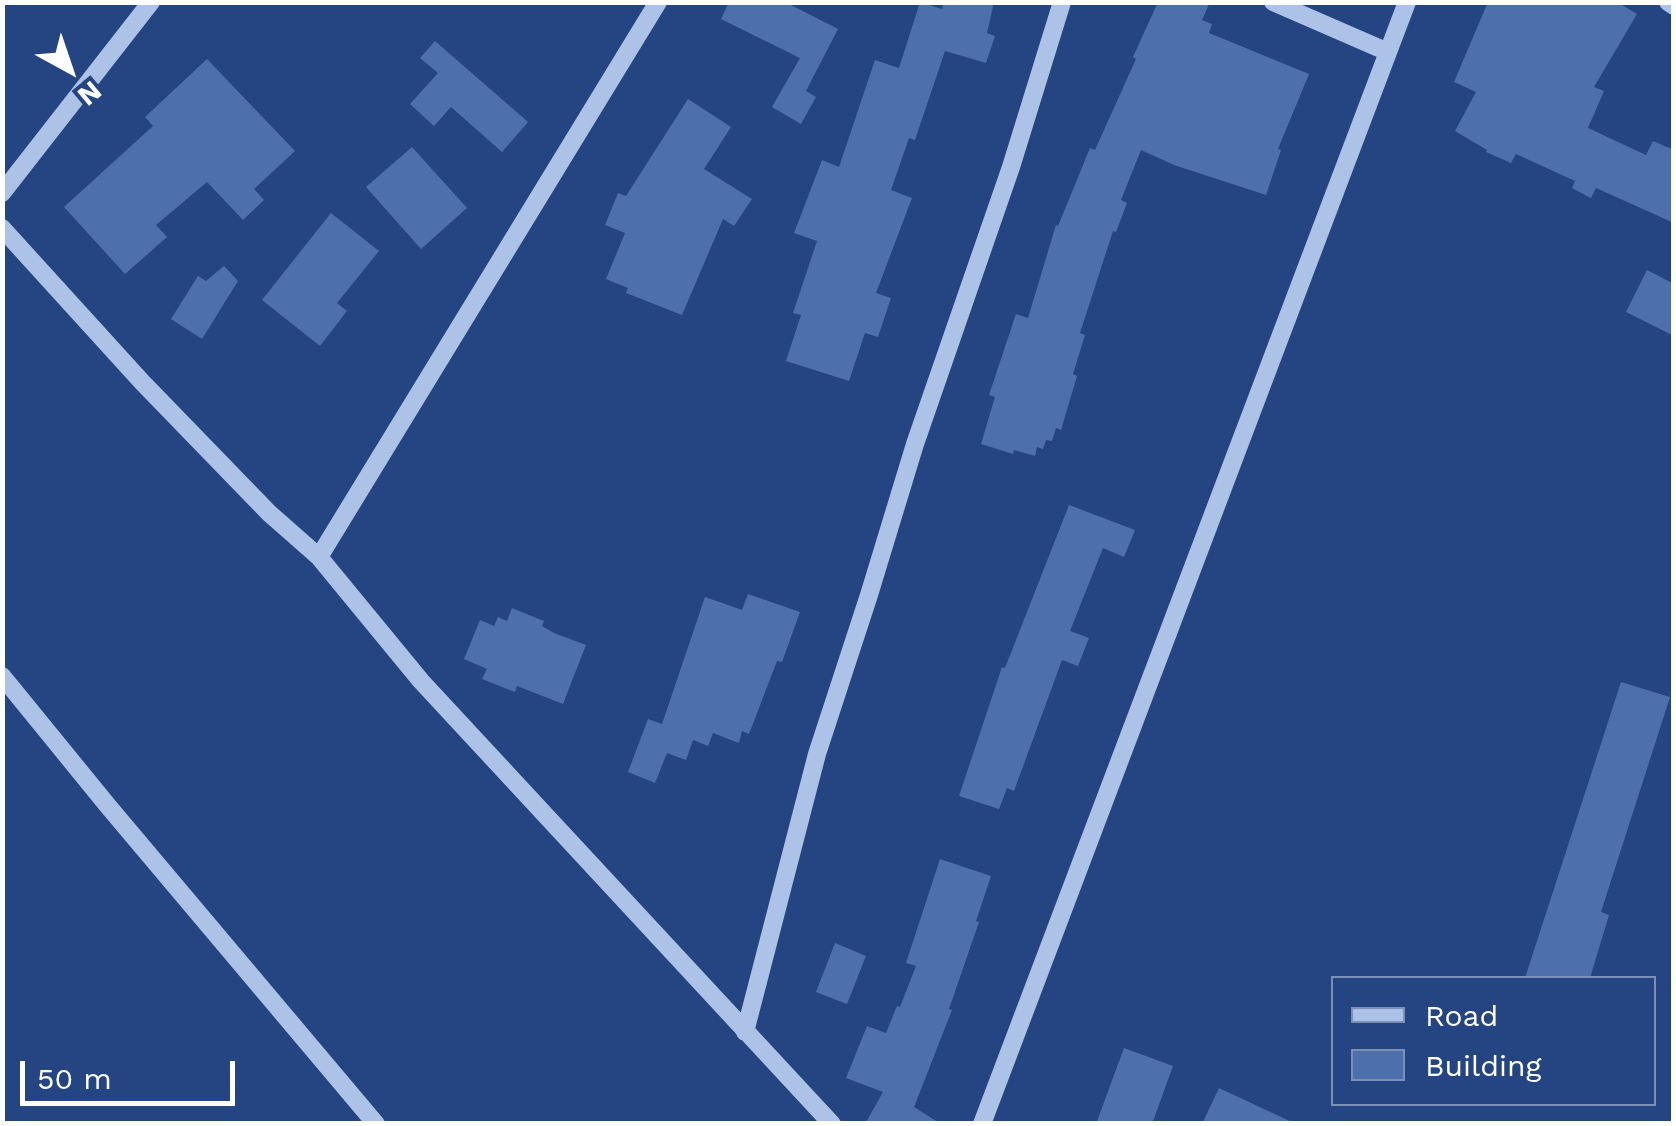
<!DOCTYPE html>
<style>
body{margin:0}
#map{position:relative;width:1676px;height:1126px;overflow:hidden;background:#254582;font-family:"Work Sans",sans-serif}
canvas{display:block}
.frame{position:absolute;inset:0;border:5px solid #fff;pointer-events:none}
.legend{position:absolute;left:1331px;top:976px;width:325px;height:130px;box-sizing:border-box;background:#254582;border:2px solid #7c8fb4;margin:0;padding:12px 18px;list-style:none;font-size:30px;color:#fff}
.legend li{display:flex;align-items:center;gap:20px;height:50px}
.legend b{width:50px;border:2px solid #7c8fb4}
.north{position:absolute;left:20px;top:20px;width:100px;height:100px;-webkit-text-stroke:8px #254582;paint-order:stroke;rotate:140deg;font-size:28px;font-weight:700;line-height:40px;text-align:center;color:#fff}
.north::after{content:'';display:block;margin:auto;width:35px;height:45px;background:#fff;clip-path:polygon(50% 0,100% 100%,50% 72%,0 100%)}
.scale{position:absolute;left:20px;top:1061px;width:215px;height:45px;box-sizing:border-box;border:5px solid #fff;border-top:0;padding-left:12px;font-size:30px;line-height:35px;white-space:nowrap;color:#fff;-webkit-text-stroke:8px #254582;paint-order:stroke}
</style>
<div id="map">
<canvas width="1676" height="1126"></canvas>
<div class="frame"></div>
<ul class="legend">
<li><b style="height:12px;background:#adc2e7"></b>Road</li>
<li><b style="height:28px;background:#4d6fab"></b>Building</li>
</ul>
<div class="north">N</div>
<div class="scale">50 m</div>
</div>
<script>
const ctx = document.querySelector('canvas').getContext('2d');
ctx.lineJoin = 'round';
function fillPath(path, color) { ctx.fillStyle = color; ctx.fill(path, 'evenodd'); }
function stroke(path, color, width, dash) { ctx.strokeStyle = color; ctx.lineWidth = width; ctx.lineCap = dash ? 'butt' : 'round'; ctx.setLineDash(dash || []); ctx.stroke(path); }
const building = new Path2D(`
 M729,2H785L838,29L806,91L816,97L801,124L772,107L800,58L721,19Z
 M920,2L942,9L944,2H994L987,33L995,36L986,63L945,51L915,140L909,138L891,190L912,198L876,293L891,298L878,337L865,333L849,381L786,361L801,315L793,313L817,241L794,233L822,160L839,167L875,60L899,68Z
 M1158,2H1210L1202,20L1212,24L1209,33L1309,74L1278,149L1281,150L1266,195L1174,165L1141,150L1121,200L1127,203L1116,232L1113,231L1080,333L1085,335L1073,374L1077,376L1061,430L1056,428L1052,441L1046,440L1043,449L1037,447L1035,456L1014,450L1013,454L981,444L995,397L989,395L1016,314L1028,318L1056,225L1058,226L1090,148L1095,150L1136,59L1133,57Z
 M1488,2H1617L1637,14L1594,87L1604,91L1588,128L1646,155L1653,141L1674,150V223L1596,188L1591,198L1572,188L1575,181L1516,154L1511,163L1486,152L1487,150L1455,131L1476,92L1454,82Z
 M435,41L528,122L502,152L451,107L434,126L410,104L438,73L420,58Z
 M207,59L295,151L254,189L264,200L243,220L207,182L156,225L167,237L125,274L64,207L153,126L145,117Z
 M688,99L731,127L704,169L752,199L734,226L723,219L682,315L626,293L628,288L606,279L625,233L605,225L618,193L626,196Z
 M412,147L467,208L421,249L366,187Z
 M331,213L379,251L337,303L347,311L320,346L262,300Z
 M224,266L238,281L202,339L171,319L198,276L206,281Z
 M1647,270L1674,284V336L1626,312Z
 M1069,505L1135,530L1124,557L1103,548L1070,631L1089,638L1078,666L1062,660L1014,791L1007,788L999,809L959,796L1002,667L1005,668Z
 M748,594L800,612L782,662L777,661L749,734L742,731L739,743L713,733L708,746L693,740L686,760L667,753L655,783L628,772L648,719L662,724L705,597L742,610Z
 M512,608L544,621L542,626L554,633L586,645L563,704L517,686L515,692L482,679L487,669L464,659L480,620L494,626L498,617L507,621Z
 M1621,682L1670,697L1601,912L1609,915L1590,978H1525Z
 M940,859L991,876L976,921L979,922L949,1009L952,1010L914,1107L941,1124H865L883,1092L846,1078L867,1026L886,1033L897,1006L900,1007L916,966L906,963Z
 M835,943L866,956L847,1004L816,992Z
 M1124,1048L1173,1066L1152,1124H1096Z
 M1219,1088L1296,1124H1202Z`);
const minor = new Path2D(`
 M1273,2L1388,52
 M1668,2L1674,6
 M2,193L151,2
 M2,228L142,382L269,513L319,557L421,681L832,1124
 M319,557L658,2
 M2,676L108,806L376,1124
 M745,1032L817,754L869,595L915,444L1011,167L1062,2
 M982,1124L1407,2`);
fillPath(building, '#4d6fab');
stroke(minor, '#adc2e7', 18);
</script>
